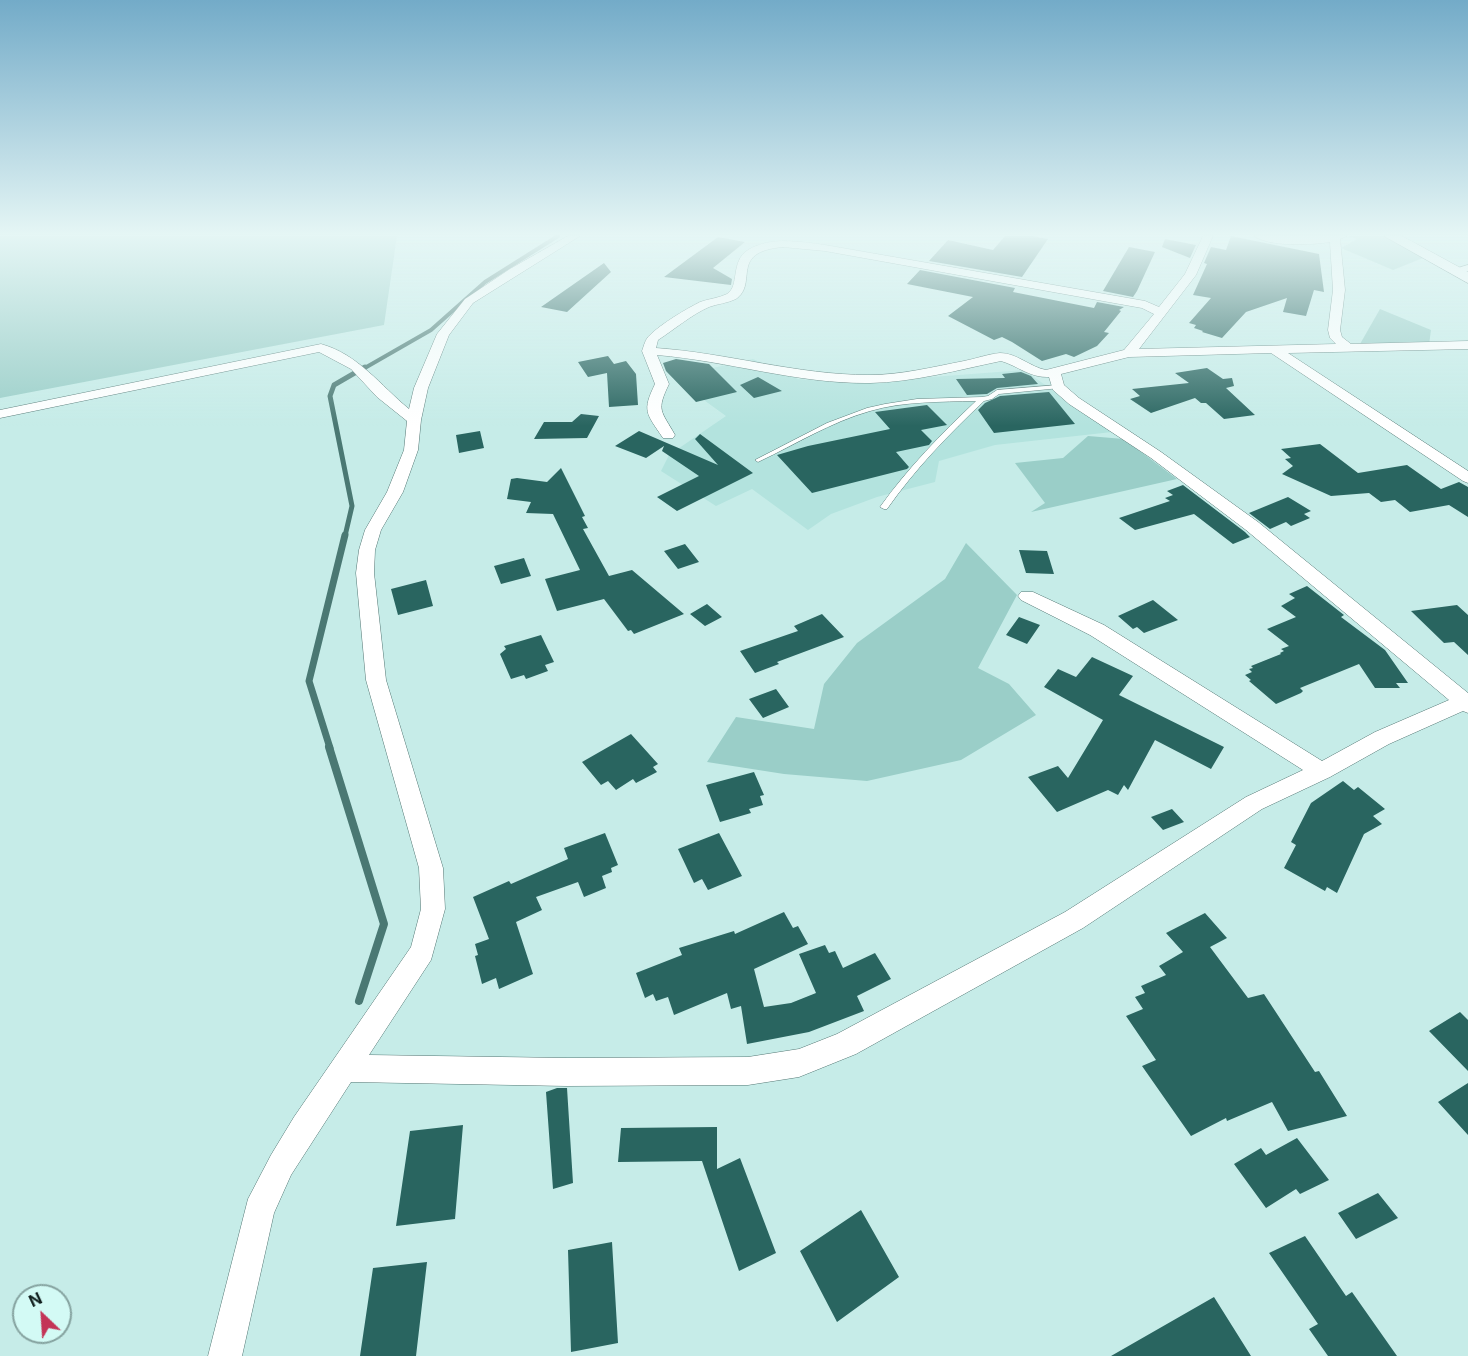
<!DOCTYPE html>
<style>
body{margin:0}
#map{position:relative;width:1468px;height:1356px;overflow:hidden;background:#c6ece8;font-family:Inter,sans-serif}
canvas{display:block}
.north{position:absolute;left:12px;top:1284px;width:60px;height:60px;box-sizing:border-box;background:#d3faf5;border:2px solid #85a29f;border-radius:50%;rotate:335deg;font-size:16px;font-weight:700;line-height:24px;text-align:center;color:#111f1e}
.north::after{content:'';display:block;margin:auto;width:21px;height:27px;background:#c33457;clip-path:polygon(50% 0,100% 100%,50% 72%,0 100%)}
</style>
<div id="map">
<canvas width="1468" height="1356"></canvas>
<div class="north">N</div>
</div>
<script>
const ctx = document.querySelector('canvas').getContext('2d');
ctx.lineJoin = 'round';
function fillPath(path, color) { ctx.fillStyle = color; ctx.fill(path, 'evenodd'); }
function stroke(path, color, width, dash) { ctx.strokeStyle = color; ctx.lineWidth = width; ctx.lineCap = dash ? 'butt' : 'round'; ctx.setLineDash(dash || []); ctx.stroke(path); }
const built = new Path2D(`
 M753,359L798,379L853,383L1024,370L1112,432L995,445L939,461L935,482L877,497L831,514L808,530L752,489L716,506L661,471L669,455L726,416L672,377Z`);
const green = new Path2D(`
 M0,236H397L384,325L0,398Z
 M1349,236H1387L1428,256L1393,270L1341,248L1357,239Z
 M1380,309L1431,330L1429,345L1360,344Z
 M1088,436L1124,439L1177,479L1031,512L1045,503L1015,463L1063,458Z
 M966,543L1017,595L978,668L1009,684L1036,715L961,760L867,781L784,774L707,762L736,717L814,729L824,684L857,643L945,579Z`);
const streamFar3 = new Path2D(`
 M363,369L431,330L485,282L558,236`);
const streamFar2 = new Path2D(`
 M345,536L352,506L330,396L334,385L365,367`);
const streamFar1 = new Path2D(`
 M330,748L309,681L345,535`);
const stream = new Path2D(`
 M329,747L384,924L359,1001`);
const building = new Path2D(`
 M1005,236H1032L1048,239L1022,277L929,261L948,240L993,250Z
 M1231,236L1319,254L1324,292L1314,290L1306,316L1283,312L1287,298L1246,312L1222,338L1202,332L1203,331L1194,328L1196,325L1189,323L1211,298L1193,295L1207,264L1204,263L1211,247L1226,250Z
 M718,237L745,242L713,268L732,279L731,285L664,277Z
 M1165,239L1196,245L1190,258L1162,247Z
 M1129,247L1155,252L1137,291L1133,297L1103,291Z
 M604,263L611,272L567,312L541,307Z
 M920,270L1015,288L1013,292L1094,308L1097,302L1124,307L1119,310L1121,311L1104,332L1109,333L1097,346L1074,357L1066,354L1042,361L1012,342L1002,337L994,340L948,316L973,297L907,284Z
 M608,356L614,364L626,361L636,374L638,405L609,407L607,373L588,377L578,362Z
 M676,359L709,364L737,392L696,402L666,371L663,363Z
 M1207,368L1223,379L1232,378L1234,386L1226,388L1255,415L1224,419L1206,403H1201L1195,398L1151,413L1130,399L1140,396L1132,389L1189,383L1175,373Z
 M1021,372L1031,376L1038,384L997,388L987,394L967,395L956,379L1005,378L1002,374Z
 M758,377L782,391L754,398L740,385Z
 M1049,392L1075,424L994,433L978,410L985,403L1000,396Z
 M927,405L947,425L921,430L932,441L929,445L896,452L909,467L907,469L812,493L777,455L808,446L890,429L875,412Z
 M581,414L599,416L587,438L534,439L544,422H572Z
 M480,431L484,448L459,453L456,435Z
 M639,431L718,465L695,439L700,434L753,473L677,511L657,497L699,476L662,451L664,446L646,458L615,446Z
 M1320,444L1358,473L1407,465L1441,489L1459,482L1468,487V517L1449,505L1410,512L1395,500L1381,502L1369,493L1331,496L1282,474L1293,466L1285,459L1291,458L1281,449Z
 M561,468L585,516L582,517L588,528L583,529L609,576L632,570L684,614L634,634L631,630L628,631L604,599L557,611L545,579L580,570L553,514L526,513L531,502L507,499L511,479L517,478L547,482Z
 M1183,485L1245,532L1250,537L1233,544L1194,514L1135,530L1119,518L1170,501L1165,498L1173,495L1167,491Z
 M1288,497L1311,511L1304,514L1310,518L1291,526L1286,522L1270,529L1249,513Z
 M685,544L699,562L678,569L664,551Z
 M1019,550L1047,551L1054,574L1026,573Z
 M524,558L531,576L501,584L494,566Z
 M426,580L433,606L398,615L391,589Z
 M1307,586L1344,615L1341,617L1385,650L1408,683H1396L1400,688H1375L1359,664L1300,688L1303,691L1301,693L1276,704L1249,681L1251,680L1245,675L1252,672L1249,669L1253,668L1251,666L1281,654L1280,653L1284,651L1281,649L1289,646L1267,629L1296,617L1281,606L1295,598L1289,594Z
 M1153,600L1178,620L1144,633L1137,627L1133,629L1118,616Z
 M707,604L722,617L705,626L690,614Z
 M1457,605L1468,615V655L1454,642L1444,643L1411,611Z
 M822,614L844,637L777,662L779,664L755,673L740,651L798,631L794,626Z
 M1019,617L1040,625L1027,644L1006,635Z
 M541,635L554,662L545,665L548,671L526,679L524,675L511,679L500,654L506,649L504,646Z
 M1092,657L1133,676L1119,695L1224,747L1211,769L1155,740L1128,790L1124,785L1118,795L1108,790L1057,812L1028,777L1058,766L1068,778L1103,720L1044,687L1058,669L1076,677Z
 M776,689L789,707L763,718L749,699Z
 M631,734L658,764L653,767L657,772L636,783L633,779L616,790L608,781L601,785L582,762Z
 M754,772L764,795L760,796L763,805L749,809L751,813L720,822L706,785Z
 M1343,781L1354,790L1358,787L1385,809L1373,816L1382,824L1364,834L1337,893L1327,887L1325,891L1284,868L1296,845L1291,842L1311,803Z
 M1172,809L1184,822L1163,830L1151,817Z
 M605,833L618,865L611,868L612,872L602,876L606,888L584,897L578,882L536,897L542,910L516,922L533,974L499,989L496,978L482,984L475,956L478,955L475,944L489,939L473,897L509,881L511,884L568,859L564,848Z
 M719,833L742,876L708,890L702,879L694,883L678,849Z
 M784,912L793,928L798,926L808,944L754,969L764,1007L791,1003L816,993L799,954L825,945L829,953L835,951L843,968L875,953L891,979L857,996L864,1011L809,1032L747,1044L741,1006L731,1009L727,993L674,1015L668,997L656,1001L653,994L645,998L636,973L682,955L679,948L734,931L735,934Z
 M1205,913L1227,938L1210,947L1248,998L1264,994L1315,1072L1319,1071L1347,1116L1288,1131L1272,1102L1227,1121L1226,1118L1191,1136L1142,1066L1156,1060L1126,1016L1143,1009L1135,997L1145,993L1141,986L1166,975L1159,966L1183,952L1166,933Z
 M1460,1012L1468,1020V1071L1429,1031Z
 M1468,1083V1135L1438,1102Z
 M557,1088H567L573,1183L553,1189L546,1092Z
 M463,1125L455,1219L396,1226L410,1131Z
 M717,1127V1169L740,1158L776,1253L739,1271L702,1161L618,1162L621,1128Z
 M1297,1138L1329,1180L1300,1194L1296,1189L1266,1208L1234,1164L1261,1148L1266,1155Z
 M1378,1193L1398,1218L1356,1239L1338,1213Z
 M861,1210L899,1277L837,1322L800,1251Z
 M1305,1236L1346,1296L1352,1292L1397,1356H1328L1309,1329L1318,1324L1269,1253Z
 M612,1242L618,1343L571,1352L568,1250Z
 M427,1262L416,1356H360L373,1268Z
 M1214,1297L1251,1356H1111Z`);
const lane = new Path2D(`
 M1058,385L1061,387L1060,388L999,394L992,399L984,401C949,434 915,469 887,509H884L880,507C908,468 941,434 976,401C941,402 904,401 870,411C831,422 796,444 760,461L758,462L755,460L827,423L867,408L885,404L917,399L982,397L988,396L997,390Z`);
const street = new Path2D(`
 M568,236H580L473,303L449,335L428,388L421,420L418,450L403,492L381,530L375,550L374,573L386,680L443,868L445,909L431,960L369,1055L567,1058L748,1057L799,1049L837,1034L1065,912L1246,797L1303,770L1090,635L1021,600L1018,596L1021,592H1033L1104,625L1322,761L1375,732L1449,700L1246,530L1151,458L1069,404L1053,390L1049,377C1030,378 1018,366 1001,361C958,370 914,382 870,383C798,384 728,361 657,355L669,384C656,411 661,410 675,435L673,438H663C646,413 642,411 655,384L642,351C644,346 645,339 650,335C661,324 686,309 700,302C708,299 719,298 727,294C740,286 730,261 748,250C771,236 800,242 825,245L1145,301L1159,307L1185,274L1203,236H1213L1196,275L1139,349L1336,344L1330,338L1328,330L1333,290L1330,242C1312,245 1269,247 1254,236H1347L1340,239L1345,290L1340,330L1342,337L1351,344L1468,341V349L1288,353L1468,471V483L1463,481L1271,353L1129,357L1061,374L1064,385L1079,398L1161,452L1258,522L1468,693V713L1463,711L1389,744L1330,777L1262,809L1083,928L856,1054L799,1077L748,1085L567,1086L351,1082L291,1175L274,1213L242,1356H208L248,1199L271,1155L294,1117L411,947L421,909L419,868L366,680L356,573L359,550L365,530L387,492L404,450L407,421L377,397L351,369L319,352L0,418V410L321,344C358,354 381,386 409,409L414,388L437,334L465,299L510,269ZM783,247L825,251L1142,308L1154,314L1124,350L1046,370C1030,367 1017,353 1000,353C988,354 975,359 964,361C933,367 901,375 869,375C797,375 728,353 656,348L658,340C675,329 691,315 709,307C717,304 728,303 736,299C759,283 728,252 783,247Z
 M1468,265V271L1454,274L1448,271Z`);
const secondary = new Path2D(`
 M1384,236H1402L1468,272V283Z`);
fillPath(built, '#b3e3de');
fillPath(green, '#9acec8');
stroke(streamFar3, '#4a7873', 4);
stroke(streamFar2, '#4a7873', 5);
stroke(streamFar1, '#4a7873', 7);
stroke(stream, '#4a7873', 8);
fillPath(building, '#296560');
stroke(lane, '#547774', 1);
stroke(street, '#547774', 1);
stroke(secondary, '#547774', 1);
fillPath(lane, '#fff');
fillPath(street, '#fff');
fillPath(secondary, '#fff');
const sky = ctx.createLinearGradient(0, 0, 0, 426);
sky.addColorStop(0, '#73abc8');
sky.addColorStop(0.55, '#e5f6f5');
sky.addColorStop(1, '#e5f6f500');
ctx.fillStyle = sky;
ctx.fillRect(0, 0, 1468, 426);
</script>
